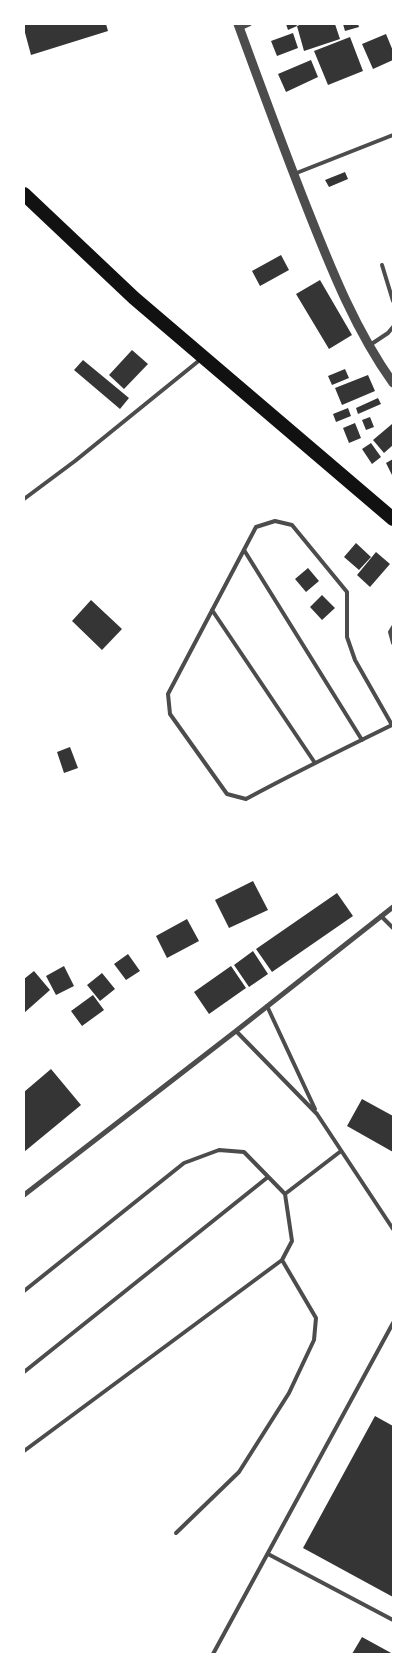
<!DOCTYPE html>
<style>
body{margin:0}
#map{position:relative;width:417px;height:1678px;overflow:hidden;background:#fff;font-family:"Space Grotesk",sans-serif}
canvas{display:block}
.frame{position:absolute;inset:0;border:25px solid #fff;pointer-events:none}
</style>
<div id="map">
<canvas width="417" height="1678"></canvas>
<div class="frame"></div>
</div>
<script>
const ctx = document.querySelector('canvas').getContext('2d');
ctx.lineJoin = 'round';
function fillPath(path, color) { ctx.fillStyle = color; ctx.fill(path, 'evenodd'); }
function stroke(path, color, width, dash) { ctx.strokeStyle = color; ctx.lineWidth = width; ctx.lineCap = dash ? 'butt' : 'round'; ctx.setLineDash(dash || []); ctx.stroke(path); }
const building = new Path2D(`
 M24,24H106L108,31L31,55L24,29Z
 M286,24H296L297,26L288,30Z
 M302,24H335L340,39L304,51L297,26Z
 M343,24H358L359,27L345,31Z
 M293,33L298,48L277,56L271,41Z
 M386,34L393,51V60L373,69L362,44Z
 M350,37L363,71L328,85L314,51Z
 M311,60L318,77L286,92L278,74Z
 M345,172L348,179L329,187L325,180Z
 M281,255L289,270L260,286L252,271Z
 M320,280L352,335L329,349L296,294Z
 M132,350L148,364L124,389L109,375Z
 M83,360L129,398L120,409L74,370Z
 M345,369L349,378L332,385L328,376Z
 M368,375L375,391L342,405L335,388Z
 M378,398L381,404L358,414L356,408Z
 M348,408L351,416L336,422L333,414Z
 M370,417L374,427L366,430L362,420Z
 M355,423L361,438L349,443L343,428Z
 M392,424L393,445L384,453L373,440Z
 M371,443L381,457L372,464L362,449Z
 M393,459V477L386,463Z
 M356,543L371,557L359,570L344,557Z
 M376,552L390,564L370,587L357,575Z
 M308,568L319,581L306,592L295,579Z
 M322,595L335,608L322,620L310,607Z
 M91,600L122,629L102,650L72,621Z
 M70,747L78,768L64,773L57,752Z
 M253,881L268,910L229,928L215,900Z
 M337,893L353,916L272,972L256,949Z
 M187,919L199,941L167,958L156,936Z
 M253,951L268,974L249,987L234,965Z
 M128,954L140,971L126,980L114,964Z
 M64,966L74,986L56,995L46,976Z
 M231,966L246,988L209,1014L194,992Z
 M34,971L50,990L24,1013V979Z
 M102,973L115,989L100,1001L87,985Z
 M93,995L104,1010L82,1026L71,1011Z
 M51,1069L81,1105L24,1152V1092Z
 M362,1099L393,1116V1152L347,1126Z
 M375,1416L393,1426V1597L303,1548Z
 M362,1637L393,1654H352Z`);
const service = new Path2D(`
 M294,174L393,135
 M382,265L393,301
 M370,345L388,333L393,327
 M24,499L75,461L201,359
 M244,550L362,740
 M212,610L315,763
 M393,627L390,632L393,643
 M392,725L355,660L347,637V592L292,525L275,521L256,527L168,694L170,714L227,794L246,799C294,773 343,749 392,725L393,724
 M381,916L393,928
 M267,1006L315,1109
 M236,1031L317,1114L393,1229
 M285,1194L341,1151
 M24,1291L184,1163L219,1150L244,1152L285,1194L292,1241L282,1260L24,1451
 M24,1372L268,1177
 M176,1533L239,1472L289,1393L314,1340L316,1318L282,1260
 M268,1554L393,1620
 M213,1654L393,1323`);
const minor = new Path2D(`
 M240,28L249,24
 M24,1195L236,1031L393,907`);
const tertiary = new Path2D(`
 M238,24C261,87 284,150 309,213C332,271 356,331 393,383`);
const trunk = new Path2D(`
 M24,194L134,298L393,519`);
fillPath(building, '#353535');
stroke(service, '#4c4c4c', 4);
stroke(minor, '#4c4c4c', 5);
stroke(tertiary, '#4c4c4c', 9);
stroke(trunk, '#111', 14);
</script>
